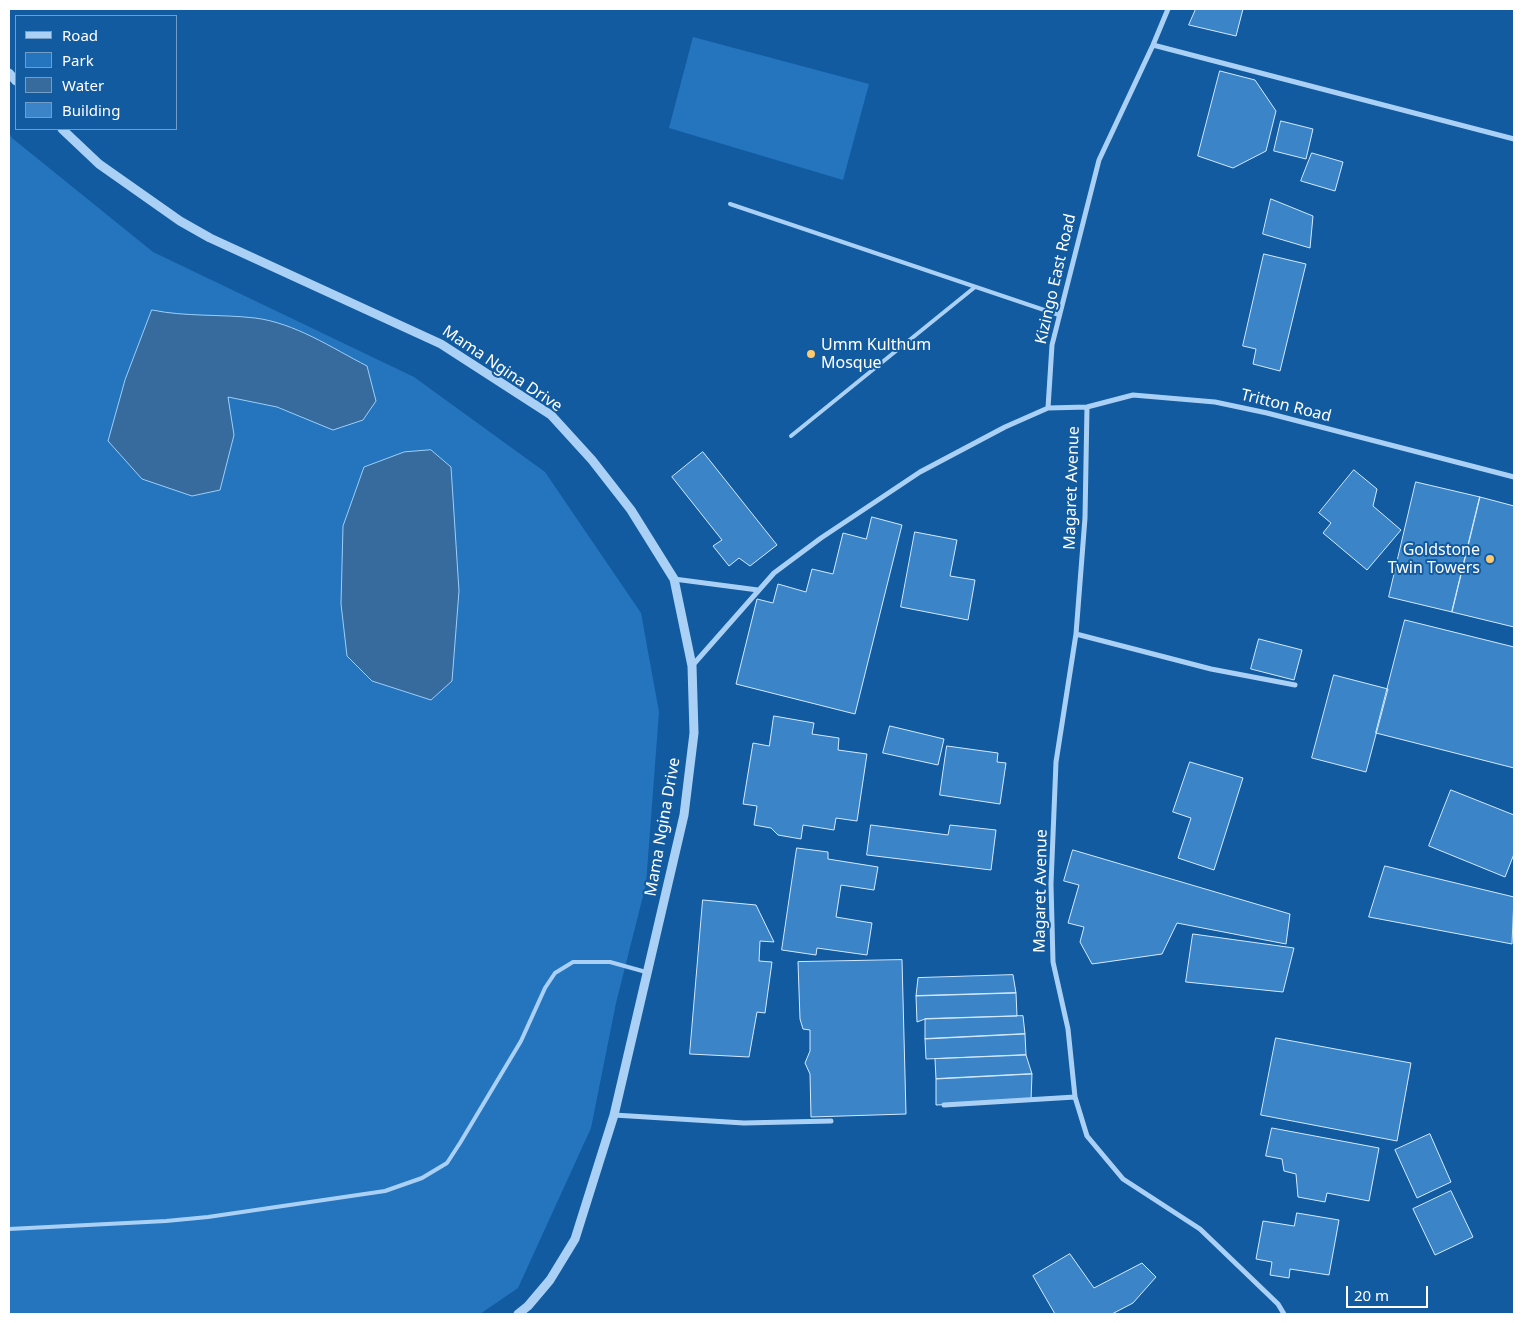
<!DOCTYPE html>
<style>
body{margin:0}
#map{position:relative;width:1523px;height:1323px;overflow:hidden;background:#125ba0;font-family:"Noto Sans",sans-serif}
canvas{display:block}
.frame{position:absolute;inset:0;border:10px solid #fff;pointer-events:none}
.legend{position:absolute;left:15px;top:15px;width:162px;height:115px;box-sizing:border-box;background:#125ba0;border:1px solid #719dc6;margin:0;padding:6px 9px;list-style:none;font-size:15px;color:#fff}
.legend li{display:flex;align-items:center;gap:10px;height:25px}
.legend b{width:25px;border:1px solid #719dc6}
.scale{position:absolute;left:1346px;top:1286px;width:82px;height:22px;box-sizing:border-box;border:2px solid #fff;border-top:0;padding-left:6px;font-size:15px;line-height:18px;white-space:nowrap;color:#fff;-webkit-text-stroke:4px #125ba0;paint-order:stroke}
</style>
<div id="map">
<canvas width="1523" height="1323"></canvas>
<div class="frame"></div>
<ul class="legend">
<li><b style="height:6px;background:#aad1f5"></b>Road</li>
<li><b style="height:14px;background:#2575be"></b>Park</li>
<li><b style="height:14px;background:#386b9d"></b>Water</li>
<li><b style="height:14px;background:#3b84c7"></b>Building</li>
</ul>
<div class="scale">20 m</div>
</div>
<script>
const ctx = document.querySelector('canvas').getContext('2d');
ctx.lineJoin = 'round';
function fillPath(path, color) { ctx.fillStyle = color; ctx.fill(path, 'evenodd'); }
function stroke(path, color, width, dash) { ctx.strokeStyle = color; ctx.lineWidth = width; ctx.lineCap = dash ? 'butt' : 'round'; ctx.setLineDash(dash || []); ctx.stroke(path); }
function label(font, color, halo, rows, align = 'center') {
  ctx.font = font + ' "Noto Sans",sans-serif'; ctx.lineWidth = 4; ctx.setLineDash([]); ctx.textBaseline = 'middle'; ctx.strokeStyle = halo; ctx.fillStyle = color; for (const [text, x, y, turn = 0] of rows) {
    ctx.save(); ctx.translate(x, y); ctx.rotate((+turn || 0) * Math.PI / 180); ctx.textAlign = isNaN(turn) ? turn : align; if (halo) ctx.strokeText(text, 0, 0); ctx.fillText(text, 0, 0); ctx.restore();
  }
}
const green = new Path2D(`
 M693,37L869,84L843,180L669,128Z
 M9,133L12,138L153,252L414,377L545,472L641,613L659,712L646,884L616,1003L591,1128L518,1288L480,1314H9Z`);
const water = new Path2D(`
 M152,310C186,317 220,314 255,318C295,323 332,348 367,366L376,401L363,420L333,430L277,407L228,397L234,435L220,490L192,496L142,479L108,441L125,380Z
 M431,450L451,467L459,591L452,681L431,700L372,681L347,656L341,604L343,526L364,467L404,452Z`);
const building = new Path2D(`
 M1196,9H1243L1236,36L1189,25Z
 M1220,71L1255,80L1276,111L1266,151L1233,168L1198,156Z
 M1281,121L1313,129L1306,159L1274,151Z
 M1312,153L1343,162L1335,191L1301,181Z
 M1271,199L1313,216L1310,248L1263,234Z
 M1264,254L1306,264L1280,371L1253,364L1256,349L1243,346Z
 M703,452L777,545L750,566L739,558L729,566L713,546L722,540L672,477Z
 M1354,470L1377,489L1373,506L1401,530L1367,570L1323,533L1331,523L1319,513Z
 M1416,482L1480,497L1452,612L1389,597Z
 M1480,497L1514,506V627L1452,612Z
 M872,517L902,525L855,714L736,684L757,599L773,603L778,584L806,592L812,569L833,574L843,533L866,539Z
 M915,532L957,540L950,576L975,580L968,620L901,607Z
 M1405,620L1514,647V768L1376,733Z
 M1259,639L1302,650L1294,680L1251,669Z
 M1334,675L1388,689L1366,772L1312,758Z
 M774,716L814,723L812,734L839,738L838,750L867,754L857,821L836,818L834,830L803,825L801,839L778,835L771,828L754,825L757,806L743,804L753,743L769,746Z
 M890,726L944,739L938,765L883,753Z
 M947,746L998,753L997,762L1006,763L1000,804L940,795Z
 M1190,762L1243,778L1214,870L1178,858L1191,818L1173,812Z
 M1451,790L1514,815V854L1505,877L1429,846Z
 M871,825L948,835L950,825L996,830L991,870L867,855Z
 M797,848L828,852V859L878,867L874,890L841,885L836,917L872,923L867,955L817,948L816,955L782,950Z
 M1073,850L1290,914L1286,944L1177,923L1162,954L1092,964L1080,942L1084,927L1068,923L1079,885L1064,881Z
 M1385,866L1514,897L1512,944L1369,917Z
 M703,900L756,905L774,942L760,941L759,961L772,962L765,1013L757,1012L749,1057L690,1054Z
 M1193,934L1294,948L1283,992L1186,982Z
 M902,960L906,1114L811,1117L810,1074L805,1063L810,1051V1030L803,1029L800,1019L798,962Z
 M1013,975L1016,993L916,996L918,978Z
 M1016,993L1017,1016L925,1019L917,1022L916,996Z
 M1023,1016L1025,1034L925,1039V1019Z
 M1025,1034L1026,1055L926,1059L925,1039Z
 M1276,1038L1411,1063L1397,1141L1261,1115Z
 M1026,1055L1032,1074L936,1079L935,1059Z
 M1032,1074L1031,1101L936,1105V1079Z
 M1272,1128L1379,1148L1369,1201L1327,1193L1325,1202L1298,1197L1296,1174L1284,1171L1282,1159L1266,1156Z
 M1430,1134L1451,1182L1417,1198L1395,1150Z
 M1451,1191L1473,1237L1435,1255L1413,1209Z
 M1297,1213L1339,1220L1329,1275L1290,1269L1289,1278L1270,1275L1272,1262L1256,1259L1263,1221L1294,1226Z
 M1070,1254L1094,1288L1142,1263L1156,1277L1133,1303L1112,1314H1055L1033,1276Z`);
const service = new Path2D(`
 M730,204L1059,315
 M791,436L975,287
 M9,1229L166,1221L208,1217L385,1191L422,1178L447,1163L460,1143L521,1041L545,988L555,973L573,962H610L646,972`);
const minor = new Path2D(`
 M1153,45L1514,139
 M1087,407L1085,518L1076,634L1056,762L1051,884L1053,962L1068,1029L1075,1097L1087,1136L1123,1179L1200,1229L1278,1304L1284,1314
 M1048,408L1087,407L1133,395L1215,402L1267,413L1514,477
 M674,579L758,590
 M1076,634L1211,669L1295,685
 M692,666L774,573L821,538L920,472L1005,427L1048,408L1052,345L1099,160L1153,45L1168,9
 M944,1105L1075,1097
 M614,1115L744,1123L831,1121`);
const tertiary = new Path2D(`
 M9,73L16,81
 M62,129L99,164L180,221L210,238L441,344L551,415L592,460L631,510L674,579L692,666L694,733L684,815L614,1115L575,1239L550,1280L528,1306L518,1314`);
const markers = [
 [811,354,5,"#ffca6e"],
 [1490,559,5,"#ffca6e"]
];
const streetNames = [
 ["Kizingo East Road",1056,279,-77],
 ["Mama Ngina Drive",502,369,34],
 ["Tritton Road",1286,406,14],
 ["Magaret Avenue",1072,488,-88],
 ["Mama Ngina Drive",663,827,-80],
 ["Magaret Avenue",1041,891,-89]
];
const poiNames = [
 ["Umm Kulthum",821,345],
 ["Mosque",821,363],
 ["Goldstone",1480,550,"right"],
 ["Twin Towers",1480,568,"right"]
];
fillPath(green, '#2575be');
fillPath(water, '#386b9d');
stroke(water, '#9dcef8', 1);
fillPath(building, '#3b84c7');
stroke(building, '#d3eafe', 1);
stroke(service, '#aad1f5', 4);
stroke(minor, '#aad1f5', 5);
stroke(tertiary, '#aad1f5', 9);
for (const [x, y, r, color] of markers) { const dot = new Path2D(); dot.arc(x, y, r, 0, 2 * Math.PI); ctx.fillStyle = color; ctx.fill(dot); stroke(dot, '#125ba0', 2); }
label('16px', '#fff', '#125ba0', streetNames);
label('16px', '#fff', '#125ba0', poiNames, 'left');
</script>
